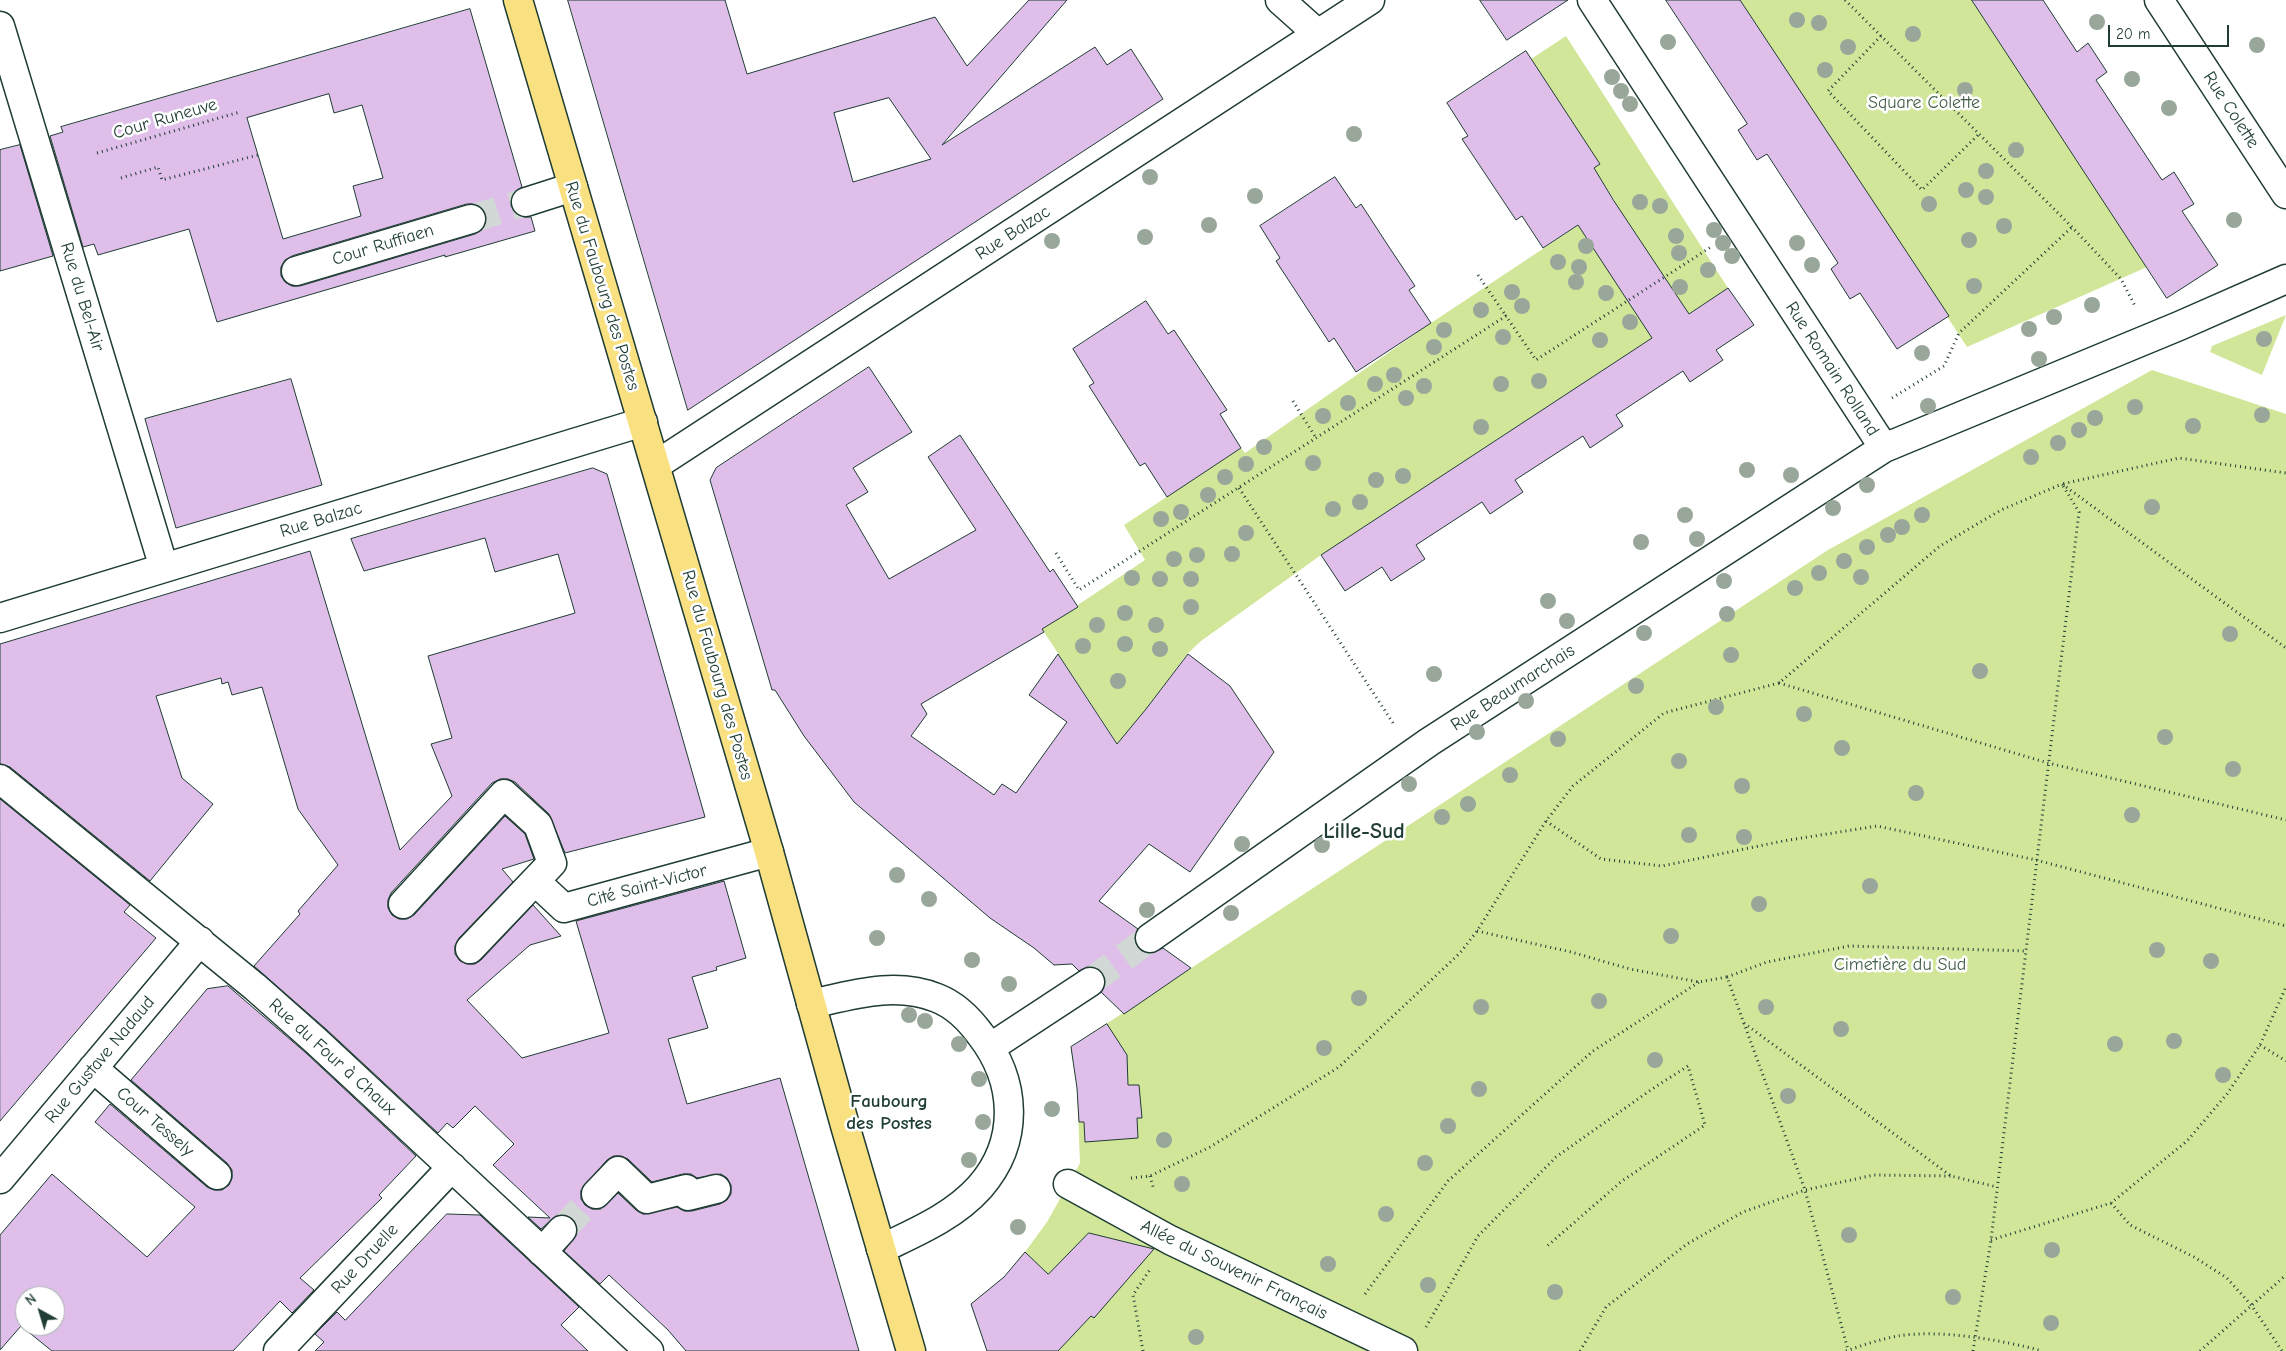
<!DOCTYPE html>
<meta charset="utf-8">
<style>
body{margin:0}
#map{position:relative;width:2286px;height:1351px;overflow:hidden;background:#fff;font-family:"Comic Neue",sans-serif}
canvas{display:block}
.north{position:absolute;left:15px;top:1286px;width:50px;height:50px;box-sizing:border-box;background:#fff;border:1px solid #a5b1ae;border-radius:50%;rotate:321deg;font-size:14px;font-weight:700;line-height:20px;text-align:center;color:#1f3d34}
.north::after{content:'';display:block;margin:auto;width:18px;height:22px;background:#1f3d34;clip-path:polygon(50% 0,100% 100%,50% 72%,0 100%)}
.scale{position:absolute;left:2108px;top:25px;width:121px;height:22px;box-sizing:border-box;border:2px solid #1f3d34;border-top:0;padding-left:6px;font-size:15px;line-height:18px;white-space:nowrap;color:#1f3d34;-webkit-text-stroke:4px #fff;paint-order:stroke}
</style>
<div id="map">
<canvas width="2286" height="1351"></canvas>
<div class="north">N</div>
<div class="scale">20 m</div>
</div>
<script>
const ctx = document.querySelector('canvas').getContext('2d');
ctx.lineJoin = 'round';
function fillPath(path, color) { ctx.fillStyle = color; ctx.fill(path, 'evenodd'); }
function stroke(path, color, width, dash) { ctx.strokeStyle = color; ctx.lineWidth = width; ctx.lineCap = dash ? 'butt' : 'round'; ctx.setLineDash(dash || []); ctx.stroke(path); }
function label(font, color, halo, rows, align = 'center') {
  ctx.font = font + ' "Comic Neue",sans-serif'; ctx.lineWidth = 5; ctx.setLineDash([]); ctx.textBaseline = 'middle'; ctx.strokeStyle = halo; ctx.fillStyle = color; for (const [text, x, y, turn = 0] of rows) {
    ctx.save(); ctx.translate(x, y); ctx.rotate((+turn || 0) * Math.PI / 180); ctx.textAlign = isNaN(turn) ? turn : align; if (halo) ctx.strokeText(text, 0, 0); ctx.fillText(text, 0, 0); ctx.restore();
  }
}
const green = new Path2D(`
 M1740,0H1972L2147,267L1967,347Z
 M1566,36L1728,288L1321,555L1201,641L1187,654L1119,746L1042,629L1145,560L1124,525L1241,448L1245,453L1431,323L1615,201L1525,63Z
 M2286,315L2262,375L2210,352L2212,346Z
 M2152,370L2286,414V1351H987L971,1304L1006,1275L1025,1252L1047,1222L1080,1163L1077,1088L1071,1047L1828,550Z`);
const building = new Path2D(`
 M568,0H725L747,74L935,17L967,66L1029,0H1067L942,145L1095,47L1107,65L1131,49L1163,99L688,410ZM889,98L931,159L853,182L834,113Z
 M1480,0H1568L1507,40Z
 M1666,0H1740L1949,316L1897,349L1860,293L1850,299L1831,269L1838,263L1767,154L1757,160L1738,130L1747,124Z
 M1972,0H2043L2077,52L2088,43L2107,72L2096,80L2162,180L2174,172L2194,204L2182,211L2218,265L2167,298Z
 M470,9L522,187L514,192L511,199V206L516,214L523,217H531L535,231L445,257V255L217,322L189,229L98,255L94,244L83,247L50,136L63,132L61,127ZM329,94L334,113L362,105L383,178L353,186L361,216L283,239L247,118ZM467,204H474L481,207L486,215V222L483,229L475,234L300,286H292L285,282L281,276V267L285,260L292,256Z
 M1526,51L1600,164L1594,168L1614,201L1689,314L1728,288L1754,325L1716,350L1723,360L1690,382L1683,371L1616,415L1623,426L1590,448L1583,436L1515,480L1523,492L1490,514L1482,502L1416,545L1425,559L1391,581L1382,567L1345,591L1321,555L1652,338L1578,225L1543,248L1522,216L1516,220L1462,139L1468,136L1447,103Z
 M20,145L53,256L0,271V150Z
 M1335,177L1356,208L1361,204L1389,247L1415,286L1409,290L1431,323L1356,372L1334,338L1329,342L1276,261L1280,258L1260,226Z
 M1146,301L1168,334L1174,330L1227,410L1220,414L1241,448L1167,497L1145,463L1140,466L1089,386L1094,383L1073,349Z
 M869,367L912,432L853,468L868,492L846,505L889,579L976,530L928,457L960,435L1050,572L1053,569L1078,607L1042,629L1044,632L921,704L927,714L911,736L994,795L1002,784L1016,793L1067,722L1029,695L1058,654L1117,744L1146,709L1188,654L1230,686L1274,752L1190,872L1149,844L1099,901L1138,929L1135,940L1137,947L1143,952L1152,953L1163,948L1191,968L1124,1014L1101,992L1106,981L1103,974L1097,968L1089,966L1079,971L1072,964L1054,965L1034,948L990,918L854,802L804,736L775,690H772L710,480L716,468Z
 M291,379L322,485L176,528L145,419Z
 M593,468L607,474L705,817L565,853L549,814L515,782L508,779H500L492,783L391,893L388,900V908L392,915L399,919H407L414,915L505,816L525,834L534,859L502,869L513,882L459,938L455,946V954L460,961L467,964H475L481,960L533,905L561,936L530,945L467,1000L522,1058L609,1033L576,921L724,881L746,958L716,967L717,970L692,977L708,1028L668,1039L687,1104L780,1078L859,1351H686L668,1330L609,1275L600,1284L564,1251L577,1234V1226L572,1218L565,1215H557L541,1229L528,1217L550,1218L493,1165L514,1144L475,1106L453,1128L447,1123L438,1133L326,1029L254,966L300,914L298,911L338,865L298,809L262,687L232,695L228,682L222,684L221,678L156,696L182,778L213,804L150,881L10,767L0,764V644L310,551L400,850L452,796L431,744L452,738L428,656L575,613L558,554L495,572L485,538L364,571L351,539ZM614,1156H621L628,1159L652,1182L683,1174H691L697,1178L721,1174L727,1178L731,1185V1194L727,1200L720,1204L692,1211H684L677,1207L643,1214L636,1210L618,1193L601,1209H592L585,1205L581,1199V1190L607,1160Z
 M0,799L130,905L124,912L156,938L0,1121Z
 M228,986L306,1053L416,1156L379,1195L382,1198L300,1278L314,1290L292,1313L280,1301L233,1351H52L21,1326L0,1350V1235L52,1174L147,1257L195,1207L95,1122L110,1104L207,1187L214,1190H222L229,1185L232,1178V1170L227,1163L131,1080L207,989ZM25,1296H55V1326H25Z
 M1107,1024L1127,1055L1128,1085H1139L1142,1118H1137L1138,1138L1085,1142L1084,1122H1079L1077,1088L1071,1047Z
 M447,1214L480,1215L579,1307L561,1325L588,1351H315L324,1342L315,1334L337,1312L345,1320Z
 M1089,1233L1154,1249L1094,1318L1091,1316L1058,1351H987L971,1304L1004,1277L1025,1252L1048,1274Z`);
const minorTunnel = new Path2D(`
 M471,219L526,202
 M1090,982L1150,938
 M562,1230L596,1194`);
const path = new Path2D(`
 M1845,0L2072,227L2121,279L2135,306
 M1881,36L1828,91L1922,190L1979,134
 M97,153L240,112
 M121,178L158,167L162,180L258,155
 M1478,275L1506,316
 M1892,398L1944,366L1959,333L2072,227
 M1293,401L1316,438
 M1239,488L1393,723
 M1056,553L1079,590L1506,316L1536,360L1711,247
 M1779,683L2048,763L2286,820
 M1546,821L1601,859L1662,866L1783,841L1877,826L2036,860L2286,926
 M1477,931L1571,952L1630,969L1699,982L1727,977L1805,1190L1848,1350
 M1727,977L1767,962L1849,946L2026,951
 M1744,1023L1951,1176L1997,1187
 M2260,1045L2286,1061
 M1150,1176L1154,1190
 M1131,1178L1150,1176L1210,1147L1339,1067L1460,953L1477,931L1546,821L1573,786L1664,713L1779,683L1940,546L2001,510L2062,484L2286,648
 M2111,1203L2130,1225L2194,1257L2227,1278L2252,1306L2282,1351
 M1991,1240L2111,1203L2187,1141L2227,1094L2260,1045L2286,987
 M1365,1294L1448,1181L1593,1051L1699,982
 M1426,1327L1478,1236L1556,1157L1655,1087L1688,1066L1705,1125L1622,1181L1546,1247
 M1143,1351L1133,1295L1151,1268
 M1580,1351L1606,1307L1687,1244L1743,1212L1805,1190L1874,1175L1951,1176
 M1846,1351C1863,1345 1881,1339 1898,1336C1938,1329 2003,1340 2042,1351
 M1973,1351L1991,1240L2079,512L2062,484L2179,458L2286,473
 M2200,1351L2286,1275`);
const minor = new Path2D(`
 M1280,0L1318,34
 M1592,0L1884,448L2179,326L2286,279
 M2159,0L2286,194
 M0,26L164,568
 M526,202L573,187
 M296,271L471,219
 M656,465L1370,0
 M0,618L643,422
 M0,779L255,987L316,1041L649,1351
 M535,881L564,908L769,852
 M403,904L504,794L538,825L552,863L470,949
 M1150,938L1429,742L1884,448
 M811,1004C852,995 895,981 937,998C955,1005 969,1019 980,1034C1017,1081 1020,1141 980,1187C953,1217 916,1232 881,1249
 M991,1047L1090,982
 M93,1068L217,1175
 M0,1179L200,941
 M1068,1184L1170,1240L1403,1351
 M596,1194L618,1171L647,1199L686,1189L688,1196L716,1189
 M542,1252L562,1230
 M278,1351L452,1167`);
const major = new Path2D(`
 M518,0L769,852L846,1129L911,1351`);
const trees = [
 [1797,20],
 [2097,22],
 [1819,23],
 [1913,34],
 [1668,42],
 [2257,45],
 [1848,47],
 [1825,70],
 [1612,77],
 [2132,79],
 [1965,90],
 [1621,91],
 [1630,104],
 [2169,108],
 [1354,134],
 [2016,150],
 [1986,171],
 [1150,177],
 [1966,190],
 [1255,196],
 [1986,197],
 [1640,202],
 [1929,204],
 [1660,206],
 [2234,220],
 [1209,225],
 [2004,226],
 [1714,230],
 [1676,236],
 [1145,237],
 [1969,240],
 [1052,241],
 [1723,243],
 [1797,243],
 [1586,246],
 [1679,253],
 [1732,256],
 [1558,262],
 [1812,265],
 [1579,267],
 [1708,270],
 [1576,282],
 [1974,286],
 [1680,287],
 [1512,292],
 [1606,293],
 [2092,305],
 [1522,306],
 [1481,310],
 [2054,317],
 [1630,322],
 [2029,329],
 [1444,330],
 [1503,337],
 [2264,339],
 [1600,340],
 [1434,347],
 [1922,353],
 [2039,359],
 [1394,375],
 [1539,381],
 [1375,384],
 [1501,384],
 [1424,386],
 [1406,398],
 [1348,403],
 [1928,406],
 [2135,407],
 [2262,415],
 [1323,416],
 [2095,418],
 [2193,426],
 [1481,427],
 [2079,430],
 [2058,443],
 [1264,447],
 [2031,457],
 [1313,463],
 [1246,464],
 [1747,470],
 [1791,475],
 [1403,476],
 [1225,477],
 [1376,480],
 [1867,485],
 [1208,495],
 [1360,502],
 [2152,507],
 [1833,508],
 [1333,509],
 [1181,512],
 [1685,515],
 [1922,515],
 [1161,519],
 [1902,527],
 [1246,533],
 [1888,535],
 [1697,539],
 [1641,542],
 [1867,547],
 [1232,554],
 [1197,555],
 [1174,559],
 [1844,561],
 [1819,573],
 [1861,577],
 [1132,578],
 [1160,579],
 [1191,579],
 [1724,581],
 [1795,588],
 [1548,601],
 [1191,607],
 [1125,613],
 [1727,614],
 [1567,621],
 [1097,625],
 [1156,625],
 [1644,633],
 [2230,634],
 [1125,644],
 [1083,646],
 [1160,649],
 [1731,655],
 [1980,671],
 [1434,674],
 [1118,681],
 [1636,686],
 [1526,701],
 [1716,707],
 [1804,714],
 [1477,732],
 [2165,737],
 [1558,739],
 [1842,748],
 [1679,761],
 [2233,769],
 [1510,775],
 [1409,784],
 [1742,786],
 [1916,793],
 [1468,804],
 [2132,815],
 [1442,817],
 [1689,835],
 [1744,837],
 [1242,844],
 [1322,845],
 [897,875],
 [1870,886],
 [929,899],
 [1759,904],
 [1147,910],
 [1231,913],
 [1671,936],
 [877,938],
 [2157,950],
 [972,960],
 [2211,961],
 [1009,984],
 [1359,998],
 [1599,1001],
 [1481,1007],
 [1766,1007],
 [909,1015],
 [925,1021],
 [1841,1029],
 [2174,1041],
 [959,1044],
 [2115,1044],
 [1324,1048],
 [1655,1060],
 [2223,1075],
 [979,1079],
 [1479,1089],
 [1788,1096],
 [1052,1109],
 [983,1122],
 [1448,1126],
 [1164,1140],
 [969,1160],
 [1425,1163],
 [1182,1184],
 [1386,1214],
 [1018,1227],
 [1849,1235],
 [2052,1250],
 [1328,1264],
 [1428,1285],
 [1555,1292],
 [1953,1297],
 [2051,1323],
 [1196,1337]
];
const parkNames = [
 ["Square Colette",1924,103],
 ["Cimetière du Sud",1900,965]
];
const streetNames = [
 ["Rue Colette",2231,110,57],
 ["Cour Runeuve",165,119,-16],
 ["Rue Balzac",1013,233,-33],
 ["Cour Ruffiaen",383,245,-17],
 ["Rue du Faubourg des Postes",602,286,73],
 ["Rue du Bel-Air",82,297,73],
 ["Rue Romain Rolland",1832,369,57],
 ["Rue Balzac",321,520,-17],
 ["Rue du Faubourg des Postes",717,675,74],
 ["Rue Beaumarchais",1513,688,-33],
 ["Cité Saint-Victor",647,886,-15],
 ["Rue du Four à Chaux",332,1057,42],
 ["Rue Gustave Nadaud",100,1060,-50],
 ["Cour Tessely",155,1122,41],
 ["Rue Druelle",365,1259,-47],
 ["Allée du Souvenir Français",1234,1270,26]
];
const neighbourhoodNames = [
 ["Faubourg",889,1102],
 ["des Postes",889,1124]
];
const districtNames = [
 ["Lille-Sud",1364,832]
];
fillPath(green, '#d2e69a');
fillPath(building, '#dfbeea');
stroke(building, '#1f3d34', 1);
stroke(minorTunnel, '#d2d8d6', 28, [28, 14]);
stroke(minor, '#1f3d34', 31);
stroke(major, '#1f3d34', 31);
stroke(path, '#1f3d34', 3, [1, 4]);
stroke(minor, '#fff', 28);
stroke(major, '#f9e181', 28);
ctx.fillStyle = '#98a79a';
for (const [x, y] of trees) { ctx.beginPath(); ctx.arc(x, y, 8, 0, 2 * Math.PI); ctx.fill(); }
label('18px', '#435f48', '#fff', parkNames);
label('18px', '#1f3d34', '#fff', streetNames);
label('bold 19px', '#1f3d34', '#fff', neighbourhoodNames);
label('bold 22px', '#1f3d34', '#fff', districtNames);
</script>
